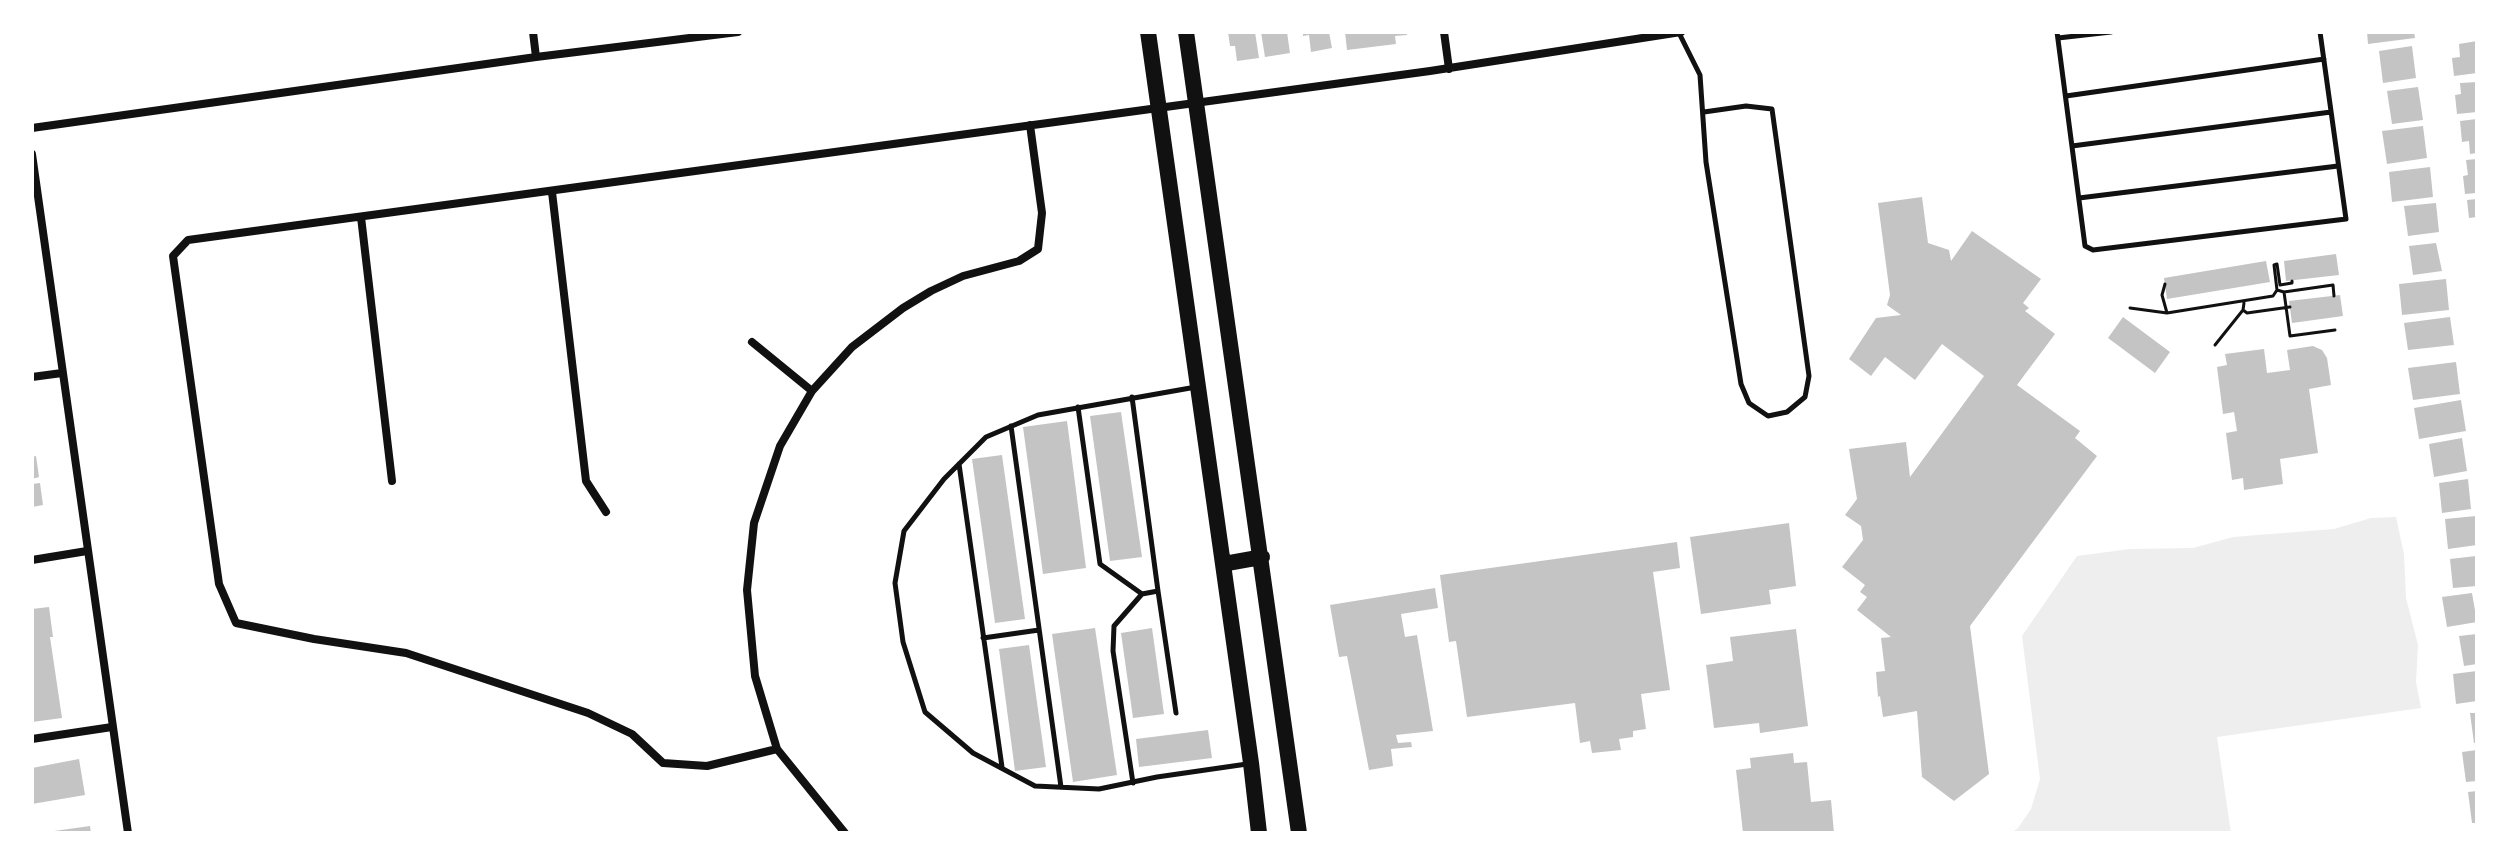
<!DOCTYPE html>
<style>
body{margin:0}
#map{position:relative;width:2509px;height:865px;overflow:hidden;background:#fff;font-family:Inter,sans-serif}
canvas{display:block}
.frame{position:absolute;inset:0;border:34px solid #fff;pointer-events:none}
</style>
<div id="map">
<canvas width="2509" height="865"></canvas>
<div class="frame"></div>
</div>
<script>
const ctx = document.querySelector('canvas').getContext('2d');
ctx.lineJoin = 'round';
function fillPath(path, color) { ctx.fillStyle = color; ctx.fill(path, 'evenodd'); }
function stroke(path, color, width, dash) { ctx.strokeStyle = color; ctx.lineWidth = width; ctx.lineCap = dash ? 'butt' : 'round'; ctx.setLineDash(dash || []); ctx.stroke(path); }
const green = new Path2D(`
 M2396,517L2404,554L2406,598L2418,645L2416,682L2421,708L2217,737L2231,833H2011L2018,828L2031,809L2040,779L2022,636L2077,556L2130,549L2193,548L2233,537L2334,529L2371,518Z`);
const building = new Path2D(`
 M1228,32H1255L1259,58L1237,61L1235,46H1230Z
 M1261,32H1287L1290,53L1265,57Z
 M1303,32H1329L1332,48L1311,52L1309,35L1303,36Z
 M1345,32H1407V35L1395,36L1396,44L1347,50Z
 M2367,32H2414L2415,38L2368,44Z
 M2477,41V73L2454,76L2452,58L2460,57L2459,44Z
 M2412,46L2416,78L2383,83L2379,51Z
 M2477,82V112L2457,114L2455,95L2461,94L2460,83Z
 M2418,87L2423,120L2392,124L2387,91Z
 M2477,119V153L2470,154L2469,141L2462,142L2460,121Z
 M2423,126L2427,158L2387,164L2382,131Z
 M2477,159V193L2465,194L2463,176L2468,175L2466,160Z
 M2430,167L2433,197L2392,202L2389,172Z
 M1922,197L1928,243L1949,250L1951,261L1972,231L2041,279L2023,303L2029,308L2025,311L2055,334L2017,385L2080,431L2075,438L2097,456L1970,626L1989,774L1954,801L1922,777L1917,711L1883,717L1880,696L1878,697L1876,672L1885,671L1881,638L1891,637L1857,610L1867,597L1860,592L1865,585L1842,567L1863,540L1861,526L1845,515L1857,499L1849,449L1906,442L1910,477L1984,376L1942,344L1915,380L1885,357L1871,376L1849,359L1876,318L1901,315L1887,305L1890,295L1878,203Z
 M2477,199V217L2469,218L2467,200Z
 M2436,203L2439,232L2408,236L2404,206Z
 M2436,243L2442,271L2413,275L2409,246Z
 M2336,254L2339,275L2286,281L2284,261Z
 M2266,261L2270,282L2167,299L2164,278Z
 M2446,279L2449,310L2402,315L2399,284Z
 M2340,295L2343,316L2292,323L2289,301Z
 M2123,317L2170,352L2155,373L2108,338Z
 M2450,317L2454,345L2408,350L2404,323Z
 M2313,346L2322,350L2327,358L2331,385L2309,389L2318,453L2280,459L2283,484L2244,490L2243,478L2232,480L2226,433L2237,431L2234,412L2223,414L2217,367L2227,365L2225,354L2264,349L2267,373L2290,370L2287,350Z
 M2456,362L2460,394L2413,400L2408,368Z
 M2461,400L2466,431L2419,439L2414,408Z
 M1121,412L1142,557L1110,561L1090,416Z
 M1067,421L1086,568L1043,574L1023,427Z
 M2462,438L2467,471L2434,477L2429,444Z
 M1002,455L1025,619L995,623L972,459Z
 M36,456L39,477L32,479V457Z
 M2468,479L2471,509L2442,513L2439,483Z
 M40,483L43,505L32,507V484Z
 M2476,516L2477,545L2448,549L2445,519Z
 M1789,523L1796,586L1769,590L1771,604L1701,614L1690,537Z
 M1677,542L1680,568L1653,572L1670,690L1641,694L1646,729L1633,731V737L1619,739L1621,750L1592,753L1590,741L1580,743L1575,703L1467,717L1456,641L1449,642L1440,575Z
 M2476,556L2477,586L2453,588L2450,559Z
 M1435,588L1438,608L1401,614L1405,637L1417,635L1433,731L1396,735L1398,743L1411,742L1412,747L1391,749L1393,766L1369,770L1347,656L1339,657L1330,605Z
 M2472,593L2477,622L2447,627L2442,597Z
 M49,607L53,637H50L62,718L32,722V609Z
 M1095,628L1117,775L1073,782L1052,634Z
 M1152,628L1164,714L1133,718L1121,633Z
 M1796,629L1808,726L1760,733L1759,723L1714,728L1706,665L1733,661L1730,637Z
 M2477,634V664L2464,666L2459,636Z
 M1029,645L1046,767L1015,771L999,649Z
 M2477,671V701L2456,704L2453,674Z
 M2470,713H2477V743H2474Z
 M1208,730L1212,758L1139,767L1136,739Z
 M2477,750V781L2466,782L2462,752Z
 M1793,753L1794,763L1807,762L1811,802L1831,800L1834,833H1743L1736,770L1751,768L1750,758Z
 M79,759L85,795L32,804V768Z
 M2477,791V823H2472L2468,792Z
 M90,826L91,833H54V831Z`);
const path = new Path2D(`
 M2165,284L2162,295L2167,313
 M2277,290L2274,265L2277,264L2280,285L2292,283V281
 M2284,292L2333,285L2334,296
 M2130,308L2167,313L2273,296L2277,290L2284,292L2290,336L2335,330
 M2243,310L2247,313L2290,307
 M2215,345L2243,310L2244,303`);
const service = new Path2D(`
 M2057,32L2085,246L2093,250L2346,219L2320,32
 M1679,33L1700,75L1706,162L1741,384L1749,403L1768,416L1787,412L1805,397L1809,376L1772,109L1746,106L1704,112
 M2058,38L2111,32
 M2066,96L2324,59
 M2072,146L2331,112
 M2079,198L2338,166
 M1196,387L1038,415L986,437L944,479L904,531L895,583L903,642L925,712L973,753L1035,786L1099,789L1157,777L1247,764
 M1132,397L1158,591
 M1078,407L1100,564L1142,594
 M1011,426L1061,787
 M959,464L1002,767
 M983,638L1039,630
 M1133,783L1113,651L1114,626L1142,594L1158,591L1176,713`);
const minor = new Path2D(`
 M533,32L536,57
 M1444,32L1449,69
 M32,128L536,57L738,32
 M32,154L128,833
 M552,192L586,481L606,512
 M361,217L392,481
 M752,342L812,391
 M32,377L62,373
 M32,560L87,551
 M32,739L112,727
 M777,749L707,766L663,763L632,734L588,713L406,653L314,639L236,623L219,584L173,256L188,240L1430,71L1681,32
 M845,833L777,749L755,676L747,590L754,523L780,446L812,391L852,347L903,308L931,291L963,276L1019,261L1038,249L1042,213L1030,125`);
const secondary = new Path2D(`
 M1148,32L1251,763L1259,833
 M1186,32L1299,833
 M1223,564L1262,557`);
fillPath(green, '#eee');
fillPath(building, '#c4c4c4');
stroke(path, '#111', 3);
stroke(service, '#111', 5);
stroke(minor, '#111', 8);
stroke(secondary, '#111', 16);
</script>
